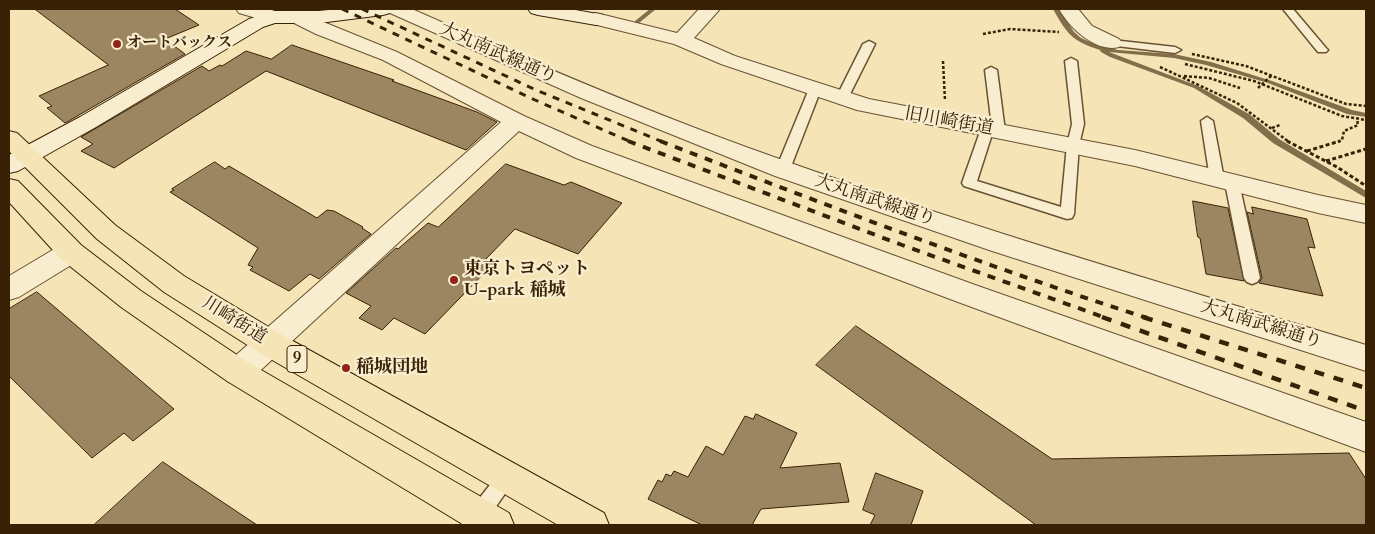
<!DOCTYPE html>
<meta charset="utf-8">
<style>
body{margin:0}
#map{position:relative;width:1375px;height:534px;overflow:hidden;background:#f5e4b5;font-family:Cardo,serif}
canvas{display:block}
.frame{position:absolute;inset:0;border:10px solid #392106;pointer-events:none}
</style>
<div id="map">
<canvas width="1375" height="534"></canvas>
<div class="frame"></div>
</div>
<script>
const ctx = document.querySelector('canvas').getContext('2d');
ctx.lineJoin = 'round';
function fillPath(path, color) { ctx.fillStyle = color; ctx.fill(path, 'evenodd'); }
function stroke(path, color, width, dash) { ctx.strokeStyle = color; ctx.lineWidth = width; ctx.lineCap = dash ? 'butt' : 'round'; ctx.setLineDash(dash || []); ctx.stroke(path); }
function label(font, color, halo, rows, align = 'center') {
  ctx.font = font + ' Cardo,"Noto Serif JP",serif'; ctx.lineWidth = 4.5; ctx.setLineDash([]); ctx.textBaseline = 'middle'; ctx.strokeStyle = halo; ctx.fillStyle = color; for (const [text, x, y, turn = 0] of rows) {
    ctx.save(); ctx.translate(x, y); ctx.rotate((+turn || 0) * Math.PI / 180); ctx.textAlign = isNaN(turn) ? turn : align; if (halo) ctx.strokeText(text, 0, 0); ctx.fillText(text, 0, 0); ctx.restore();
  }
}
const stream = new Path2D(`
 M650,9H656L639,23H635V21Z
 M1053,9H1059L1074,32L1081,38L1094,44L1118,50L1174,54L1211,62L1272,81L1352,110L1366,113V117L1347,114L1268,83L1206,65L1174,58L1109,52L1198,86L1249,114L1279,139L1366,191V198L1273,143L1243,118L1194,88L1110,57L1101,52L1100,50C1072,41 1067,34 1053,9Z`);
const building = new Path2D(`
 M35,9H175L199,25L165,39L185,54L65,123L47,108L52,106L39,96L108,65Z
 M292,45L394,80L392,81L477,112L497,122L466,150L266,71L114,168L81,151L93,144L81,137L202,66L209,71L220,65L222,66L246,51L271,59Z
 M215,162L225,169L229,166L317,218L327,210L334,211L363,227L362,228L371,234L319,279L310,274L289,291L250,270L253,267L248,265L258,248L170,192L174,190L172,189Z
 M506,164L564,185L571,182L622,203L578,254L515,229L484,261L492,265L425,334L394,318L382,330L359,318L371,306L346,293L396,248L398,249L428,223L438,227Z
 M1193,201L1228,208L1244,281L1206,274L1200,238L1198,237Z
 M1252,207L1307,219L1315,248L1308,247L1323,296L1259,283L1262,278L1247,212L1253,214Z
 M37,292L174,409L133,441L124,433L92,458L9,376V309Z
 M856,326L1052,459L1349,453L1366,479V525H1036L816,365Z
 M756,414L797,433L780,468L840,463L849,502L761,509L752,525H702L648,499L658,480L662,482L666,474L671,476L674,471L688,477L706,446L723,455L745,416L753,419Z
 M163,462L185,477L257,525H94Z
 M876,473L923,491L911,525H870L875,515L863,510Z`);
const pathFar1 = new Path2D(`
 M983,34L1010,29L1059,32
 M1192,54L1246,66L1346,104L1366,106
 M943,61L945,101
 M1185,64L1254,81L1342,116L1366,120
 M1160,67L1237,103L1289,142
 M1184,76L1209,78L1240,88
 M1258,88L1272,75
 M1272,128L1280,125
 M1338,142L1342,140L1344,131L1358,125L1357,119`);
const path = new Path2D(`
 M1287,141L1337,167L1366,186
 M1307,151L1340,141
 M1326,161L1366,149`);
const lane = new Path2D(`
 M1283,9H1293L1326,48L1328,50L1326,52H1318Z
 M1112,40L1175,47L1181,50L1175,53L1108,45L1106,43Z
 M869,41L875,44L848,98L842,102L838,101L836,98L863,44Z
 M1071,58L1077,61L1084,124L1079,145L1074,214L1072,218L1067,219L964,186L962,183L981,129L987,125L992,127L985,70L991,67L997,70L1005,131L999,135L993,131L977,181L1061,207L1067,145L1072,124L1065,61Z
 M815,85L821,89L790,169L788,172H778L776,169L809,89Z
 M1207,117L1213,121L1224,179L1222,182H1212L1210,179L1201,121Z
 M1232,178L1237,180L1239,183L1260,278L1257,282L1252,284L1247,282L1244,278L1225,183L1227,180Z
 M507,469L514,472L516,478L483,525H461L464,518L500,472Z`);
const street = new Path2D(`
 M236,9C249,8 274,5 283,17L280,21L273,23L239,13Z
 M387,9H412C522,58 633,106 746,147C950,221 1159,282 1366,345V371L992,251L775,176L581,98L390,13Z
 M699,9H720L694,38L735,56L869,99L1135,150L1318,195L1366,205V223L1318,213L1135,166L857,110L721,64L674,44L589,23L586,19L589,15L596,13L677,33Z
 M1059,9H1078L1092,26L1119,39L1122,43L1119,47C1095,53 1069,27 1059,9Z
 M299,12L397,52L524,116L592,146L978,286L1366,422V452L958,302L576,158L519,131L249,381L238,385L227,381L223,372L227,363L501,122L383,60L316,34L292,22L289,18L292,14Z
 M71,242L81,245L85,252L81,259L19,297L9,300V276L61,245Z`);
const secondary = new Path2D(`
 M338,9H393L390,13L383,15L319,23H275L263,27L96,127L18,171L9,173V155L80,117L249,19L273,11H319Z
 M528,9H570L603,15L606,19L603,23L596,25L538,15L531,13Z`);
const primary = new Path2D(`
 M9,131L17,133L115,225L184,276L282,335L604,513L609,525H558L260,353L164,292L97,239L9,151Z
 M9,179L18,181L81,245L141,291L249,363L509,513L514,525H464L227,381L121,307L61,259L9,202Z`);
const railFar2 = new Path2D(`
 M342,9L535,100L631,142
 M362,9L536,90L663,142`);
const railFar1 = new Path2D(`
 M628,141L902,245L1106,318
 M660,141C821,203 982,265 1147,318`);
const rail = new Path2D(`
 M1102,317L1366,411
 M1143,317L1366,388`);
const markers = [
 [117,44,5,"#8f2418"],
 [454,280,5,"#8f2418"],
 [346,368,5,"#8f2418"]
];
const farPoinames = [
 ["オートバックス",127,44]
];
const shields = [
 [297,359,20]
];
const shieldNames = [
 ["9",297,359]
];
const streetNames = [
 ["大丸南武線通り",498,54,24],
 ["旧川崎街道",949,122,10],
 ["大丸南武線通り",875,201,19],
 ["川崎街道",234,321,32],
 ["大丸南武線通り",1261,325,17]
];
const poiNames = [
 ["東京トヨペット",464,270],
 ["U-park 稲城",464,291],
 ["稲城団地",356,368]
];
fillPath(stream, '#836e4c');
fillPath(building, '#9b8661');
stroke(building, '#392106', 1);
stroke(lane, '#685232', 3);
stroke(street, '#685232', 2);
stroke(secondary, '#392106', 2);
stroke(primary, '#392106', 2);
stroke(pathFar1, '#392106', 2.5, [3, 2]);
stroke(path, '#392106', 3, [4, 2.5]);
fillPath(lane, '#f8edcf');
fillPath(street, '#f8edcf');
fillPath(secondary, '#f8edcf');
fillPath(primary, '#f5e4b5');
stroke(railFar2, '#392106', 3, [7, 7]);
stroke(railFar1, '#392106', 4, [8, 8]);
stroke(rail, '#392106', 4.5, [10, 10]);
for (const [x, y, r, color] of markers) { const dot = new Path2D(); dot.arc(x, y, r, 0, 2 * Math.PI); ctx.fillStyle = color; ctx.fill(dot); stroke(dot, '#f8edcf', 2); }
label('bold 15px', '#392106', '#f8edcf', farPoinames, 'left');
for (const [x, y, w] of shields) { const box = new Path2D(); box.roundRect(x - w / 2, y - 13.5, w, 27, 4); ctx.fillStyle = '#f8edcf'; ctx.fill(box); stroke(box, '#392106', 1); }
label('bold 16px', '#392106', null, shieldNames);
label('18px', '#392106', '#f8edcf', streetNames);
label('bold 18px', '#392106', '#f8edcf', poiNames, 'left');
</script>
